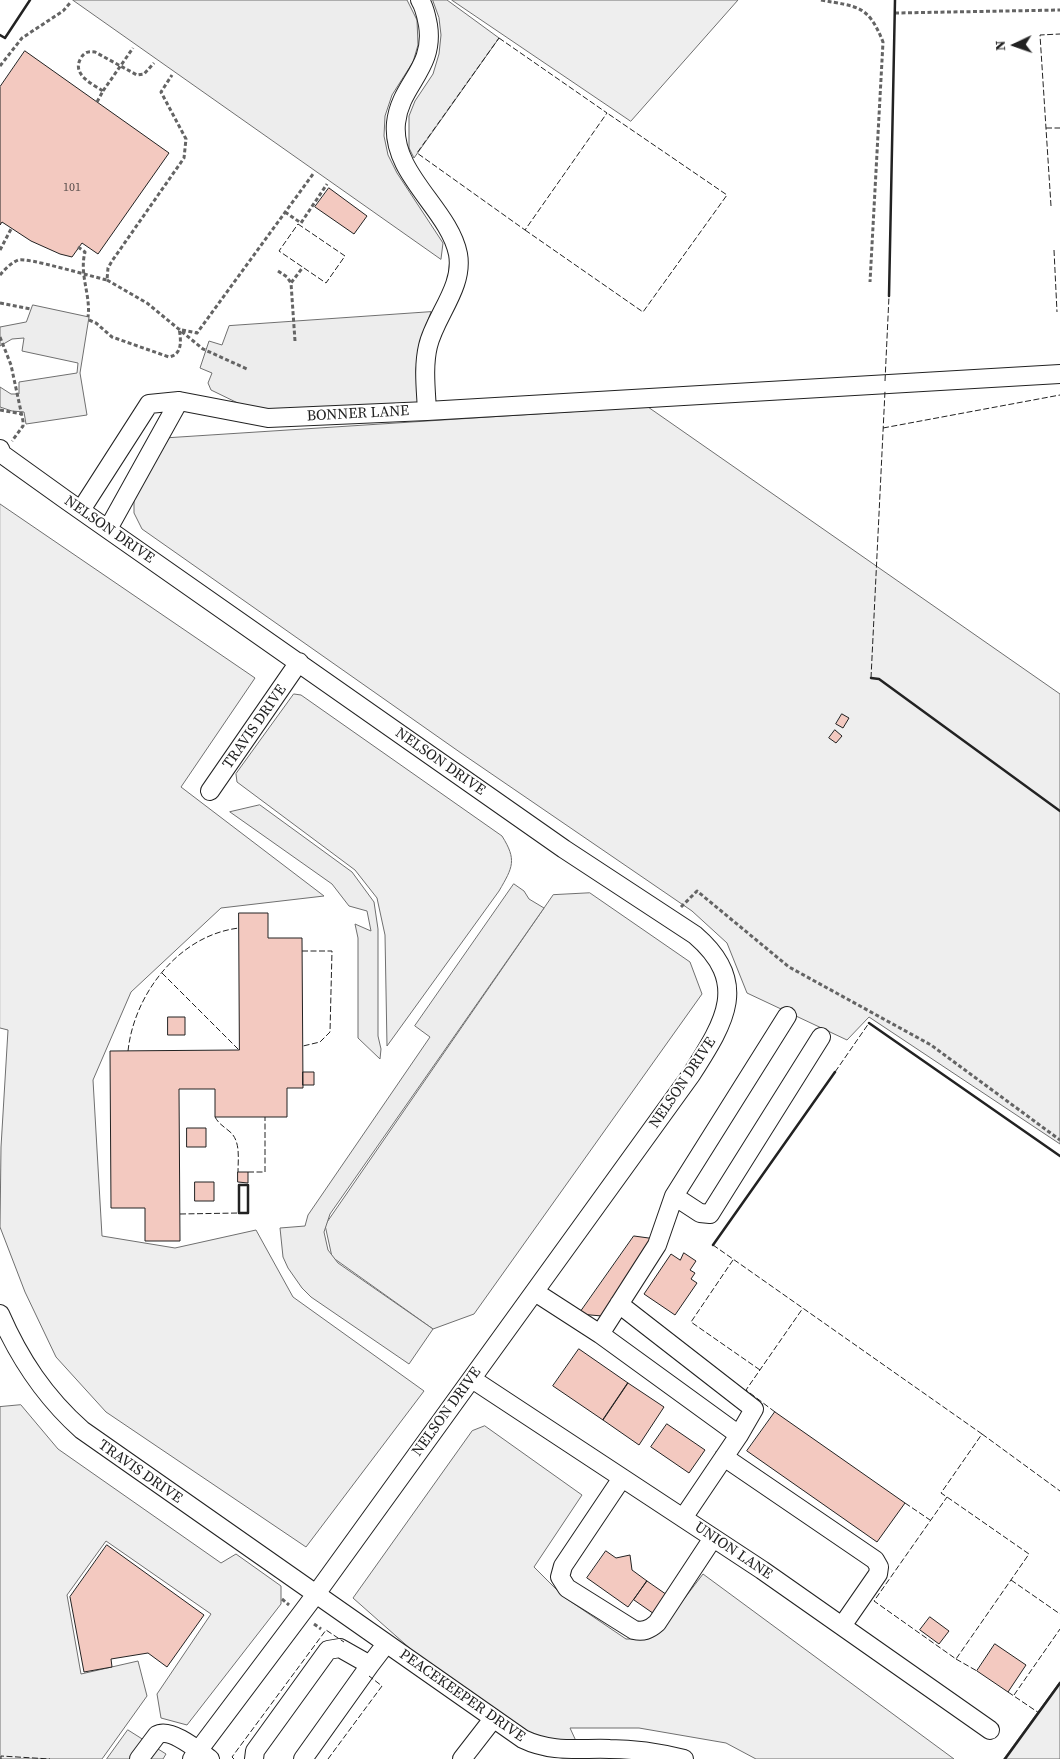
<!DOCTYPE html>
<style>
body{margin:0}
#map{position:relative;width:1060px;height:1759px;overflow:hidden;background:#fff;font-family:"Source Serif 4",serif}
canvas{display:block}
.north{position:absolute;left:990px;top:20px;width:50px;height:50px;-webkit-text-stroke:4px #fff;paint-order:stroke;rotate:267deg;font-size:14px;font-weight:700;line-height:20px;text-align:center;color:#222}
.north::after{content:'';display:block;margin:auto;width:18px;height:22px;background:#222;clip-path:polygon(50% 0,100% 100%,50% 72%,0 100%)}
</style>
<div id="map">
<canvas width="1060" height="1759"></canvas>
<div class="north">N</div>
</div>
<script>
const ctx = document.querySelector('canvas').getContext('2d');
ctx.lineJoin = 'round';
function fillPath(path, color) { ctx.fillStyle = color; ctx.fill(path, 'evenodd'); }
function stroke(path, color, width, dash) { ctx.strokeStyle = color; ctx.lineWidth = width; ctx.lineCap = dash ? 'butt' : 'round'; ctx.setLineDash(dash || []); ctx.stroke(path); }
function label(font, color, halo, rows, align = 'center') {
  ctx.font = font + ' "Source Serif 4",serif'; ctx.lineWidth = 4; ctx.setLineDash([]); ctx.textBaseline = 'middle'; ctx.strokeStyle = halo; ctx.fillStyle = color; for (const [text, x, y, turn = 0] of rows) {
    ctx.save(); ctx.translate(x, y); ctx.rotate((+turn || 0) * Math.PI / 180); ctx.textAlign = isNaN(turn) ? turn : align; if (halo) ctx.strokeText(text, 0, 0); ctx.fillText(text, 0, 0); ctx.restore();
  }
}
const green = new Path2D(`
 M452,0H738L631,121Z
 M648,407L1060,694V1144L869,1017L847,1040L747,993L727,943L692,911L461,753L142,529L134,513V497L169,438Z
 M0,504L255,678L181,787L324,896L221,908L131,992L93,1080L102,1236L175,1248L256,1230L293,1297L424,1391L306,1547L106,1412L56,1357L25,1292L0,1227L1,1147L8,1030L0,1028Z
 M294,694L301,695L502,836C517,860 513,867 499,891L387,1046L385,935L377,898L355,870L237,782L236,774Z
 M590,893L690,962L702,994L474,1314L433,1329L332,1257L325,1225L553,895Z
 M21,1405L58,1449L221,1563L236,1554L281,1586V1604L187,1725L161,1718L157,1694L211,1614L106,1541L67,1595L81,1674L138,1661L147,1696L102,1759H0V1407Z
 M485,1426L582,1495L534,1567L564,1597L626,1639H648L661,1629L703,1574L954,1759H756L726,1743L639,1728H570L576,1741H542L422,1659L353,1598L472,1431Z
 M1060,1682V1759H1004Z`);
const parking = new Path2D(`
 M73,0H407L417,20L418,45L413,62L392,95L385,116L384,136L388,155L397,173L443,243L441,259Z
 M433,0H447L499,38L414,158L409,148V116L415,101L433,74L439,54L441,35L439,18Z
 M33,305L89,317L80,373L87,415L26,424L24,412L12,411L0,407V387L11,394H19V382L77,373L78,363L22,351L24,338L12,339L0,346V327L26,322Z
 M431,312L420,342L416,369L418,405L272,414L244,406L211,390L208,383L212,373L200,368L209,341L222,345L229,326Z
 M260,805L352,872L374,902L378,929V1036L381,1049L380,1059L358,1038V938L355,924L371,931L367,911L349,906L332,884L230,812Z
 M514,884L524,891L529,899L544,908L330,1214L324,1232L328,1250L338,1263L433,1329L409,1364L311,1297L302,1288L288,1268L283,1257L280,1228L305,1226L308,1215L430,1037L415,1026Z
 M128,1730L166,1754L163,1759H107Z`);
const building = new Path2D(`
 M25,51L169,153L98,254L82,243L72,257L60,254L31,241L2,222L0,225V87Z
 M329,188L367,216L354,234L315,207Z
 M842,714L849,718L843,728L836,724Z
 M835,730L842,736L836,743L829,738Z
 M239,913H268V938H302L303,1088H287V1117H215V1089H179L180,1241H145V1208H111L110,1051L239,1050Z
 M168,1017H185V1035H168Z
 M303,1072H314V1085H303Z
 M187,1128H206V1147H187Z
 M238,1172H248V1183L238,1182Z
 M195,1182H214V1201H195Z
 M634,1236L656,1239L602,1316L579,1314Z
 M684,1253L696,1261L690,1270L695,1273L691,1279L697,1283L675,1315L644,1294L671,1254L680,1260Z
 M579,1349L628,1383L603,1420L553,1386Z
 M628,1383L664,1407L639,1445L603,1420Z
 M775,1412L905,1503L877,1542L747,1451Z
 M667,1424L705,1450L689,1473L651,1447Z
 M107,1545L204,1615L167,1667L148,1653L111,1659L112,1667L84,1672L70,1597Z
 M606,1551L616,1558L630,1555L632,1570L647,1581L628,1607L587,1578Z
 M647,1581L670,1597L657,1616L634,1600Z
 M930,1617L949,1631L939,1644L920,1630Z
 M995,1644L1026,1665L1008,1692L977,1671Z`);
const path = new Path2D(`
 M821,0C857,7 868,4 883,42L870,282
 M895,13L1060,10
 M0,66L22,38L63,11L70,3
 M103,91L133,48
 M97,102L103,91C92,84 71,74 81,58C84,52 89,51 95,52L137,75L144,74L154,63
 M285,212L301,223L327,184
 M78,247L85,252C79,275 91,295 88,317
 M0,250L11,229
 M278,271L287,277L291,283
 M0,275C5,269 11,263 18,260C27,257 93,277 107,280L108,268L112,261L184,158L186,139L161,92L172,75
 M107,280L147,303L203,349L247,369
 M0,303L31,309
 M89,320L96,323L112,337L169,357C183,354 181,340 179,328
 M182,330L197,333L313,174
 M0,337L11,365L23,421V426L12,441
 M295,341L291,283L303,267
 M0,410L22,414
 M681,907L697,891L789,967L931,1045L1060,1140
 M282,1599L289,1605
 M314,1624L321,1629`);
const minor = new Path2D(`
 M427,411L1060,374
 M0,449L2,454L66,500L564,849L695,935C751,983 724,1023 691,1075L316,1594L192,1759
 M81,510L149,404L179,401L268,418L427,411C426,390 423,367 428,346C435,316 464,287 458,254C449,209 391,174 396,123C400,84 435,69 428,25C426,15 425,8 420,0
 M108,529L179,401
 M210,791L299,662
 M674,1196L700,1213L710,1214L821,1037
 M535,1292L600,1334L739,1435
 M619,1304L754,1409L739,1435L683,1518
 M0,1314C20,1360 45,1397 82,1430L523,1739C552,1753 579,1748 610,1749C635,1749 660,1753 684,1759
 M600,1334L657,1245L674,1196L787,1016
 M472,1379L762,1570L990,1730
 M724,1457L875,1560L879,1567L878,1574L842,1626
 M622,1478L563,1566L560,1577L567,1588L634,1630C643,1632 649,1630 657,1623L713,1538
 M139,1759L157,1735C170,1727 199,1751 210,1759
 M254,1759L255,1751L328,1650L340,1648L370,1665L386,1644
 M303,1759L370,1665
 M462,1759L493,1719`);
const fence = new Path2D(`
 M499,38L607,113L525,230L417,153Z
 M1046,128H1060
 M1051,206L1040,35L1060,34
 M298,224L345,256L326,283L279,251Z
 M525,230L643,312L727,195L607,113
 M1054,250L1057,312
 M885,381L889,296
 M883,428L1060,395
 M871,678L885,391
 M302,951H332L330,1032L320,1042L303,1046
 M162,973L239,1050
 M128,1051C134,994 179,935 239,928
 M835,1072L869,1023
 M215,1117C219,1124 223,1126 229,1131C241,1140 238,1159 238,1172
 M248,1172H265V1117
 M180,1214L239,1213
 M713,1245L982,1434L941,1493L947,1497L1029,1554L956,1659L874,1601L947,1497
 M733,1260L691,1322L760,1370
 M775,1412L746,1390L803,1308
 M982,1434L1060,1491
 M905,1503L930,1520
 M1011,1580L1060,1614
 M956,1659L977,1671
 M1008,1692L1039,1713
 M1014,1695L1060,1629
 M1,1759V1756L50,1759
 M234,1759L232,1757L326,1630L344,1642
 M328,1759L382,1686L369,1676`);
const wall = new Path2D(`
 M0,35L5,38L30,0
 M889,296L895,0
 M871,678L879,679L1060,811
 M869,1023L1060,1156
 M239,1185H248V1213H239Z
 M713,1245L835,1072
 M1005,1759L1060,1683`);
const numberNames = [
 ["101",72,188]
];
const streetNames = [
 ["BONNER LANE",358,414,-3],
 ["NELSON DRIVE",109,530,35],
 ["TRAVIS DRIVE",255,727,-55],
 ["NELSON DRIVE",440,762,35],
 ["NELSON DRIVE",683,1083,-56],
 ["NELSON DRIVE",447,1412,-54],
 ["TRAVIS DRIVE",140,1472,35],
 ["UNION LANE",733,1551,34],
 ["PEACEKEEPER DRIVE",462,1696,35]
];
fillPath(green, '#eee');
stroke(green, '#6f6f6f', 1);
fillPath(parking, '#ededed');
stroke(parking, '#6f6f6f', 1);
fillPath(building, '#f3c9c0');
stroke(building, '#222', 1);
stroke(minor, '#222', 20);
stroke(path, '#646464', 3, [4, 2.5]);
stroke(minor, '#fff', 18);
stroke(fence, '#222', 1, [6, 2.5]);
stroke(wall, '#222', 2.5);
label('12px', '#564c4a', null, numberNames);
label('15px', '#222', '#fff', streetNames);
</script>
